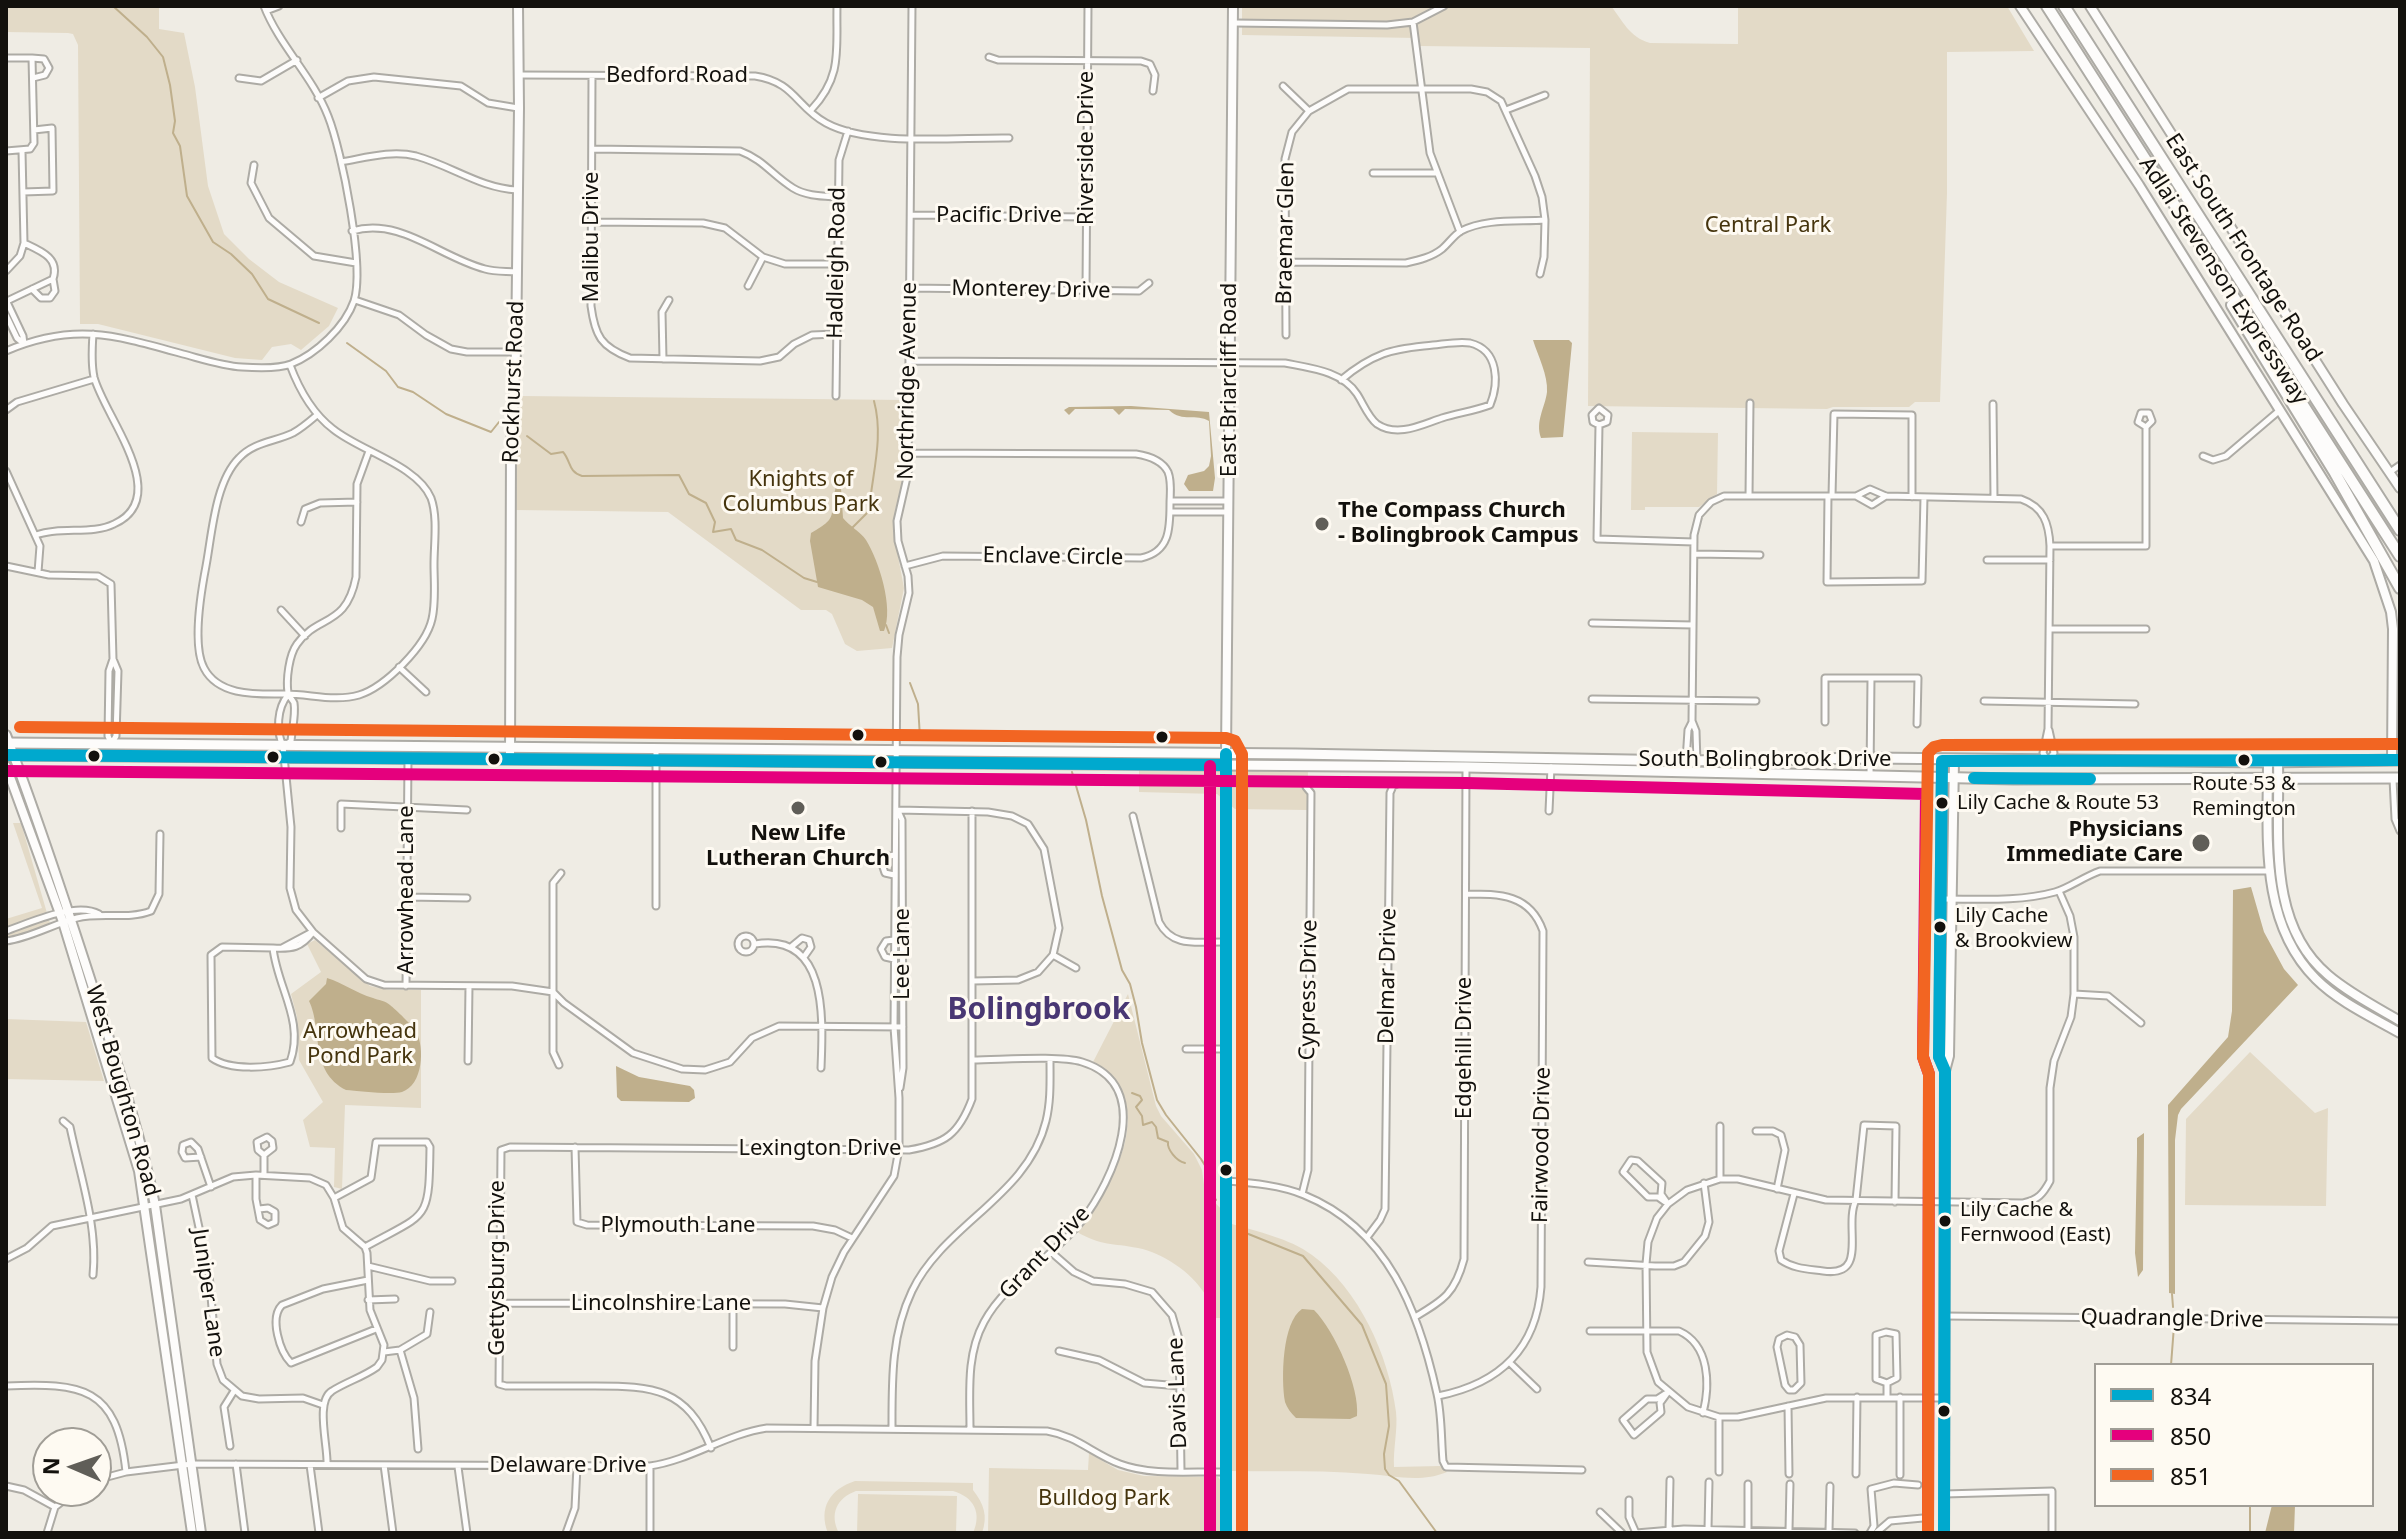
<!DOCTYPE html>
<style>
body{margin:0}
#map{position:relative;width:2406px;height:1539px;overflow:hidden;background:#efece4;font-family:"Noto Sans",sans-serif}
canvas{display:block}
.frame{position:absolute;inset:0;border:8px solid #13110d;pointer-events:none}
.legend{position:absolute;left:2094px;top:1363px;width:280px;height:144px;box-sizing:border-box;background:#fefaf2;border:2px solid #a09d96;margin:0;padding:10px 14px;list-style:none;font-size:24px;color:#13110d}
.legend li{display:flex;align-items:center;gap:16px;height:40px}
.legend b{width:40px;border:2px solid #a09d96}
.north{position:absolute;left:32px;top:1427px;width:80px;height:80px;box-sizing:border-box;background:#fefaf2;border:2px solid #a09d96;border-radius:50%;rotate:272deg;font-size:22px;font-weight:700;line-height:32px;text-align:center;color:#13110d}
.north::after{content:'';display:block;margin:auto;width:28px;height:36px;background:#605e58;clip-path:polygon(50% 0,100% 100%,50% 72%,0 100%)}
</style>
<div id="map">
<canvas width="2406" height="1539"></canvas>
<div class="frame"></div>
<ul class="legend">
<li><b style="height:10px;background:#00a9ce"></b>834</li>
<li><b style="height:10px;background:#e5007d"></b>850</li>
<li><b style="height:10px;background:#f26522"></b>851</li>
</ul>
<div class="north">N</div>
</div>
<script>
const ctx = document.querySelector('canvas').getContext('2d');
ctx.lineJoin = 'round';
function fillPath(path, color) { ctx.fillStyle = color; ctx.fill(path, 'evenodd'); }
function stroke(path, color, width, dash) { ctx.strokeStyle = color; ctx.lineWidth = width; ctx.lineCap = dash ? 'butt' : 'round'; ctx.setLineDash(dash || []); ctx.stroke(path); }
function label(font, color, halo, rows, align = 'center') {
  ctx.font = font + ' "Noto Sans",sans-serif'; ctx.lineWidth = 6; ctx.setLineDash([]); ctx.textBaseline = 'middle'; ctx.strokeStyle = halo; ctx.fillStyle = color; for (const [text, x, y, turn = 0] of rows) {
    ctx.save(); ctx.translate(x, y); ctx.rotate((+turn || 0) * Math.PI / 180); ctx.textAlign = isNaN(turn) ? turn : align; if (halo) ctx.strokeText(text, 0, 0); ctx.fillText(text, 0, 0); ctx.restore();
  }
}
const green = new Path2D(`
 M6,6H159V29L184,33L195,87L208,186L224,234L249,259L279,282L338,308L329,326L301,350L291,344L272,347L262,360L235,358L98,324H80L78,45L73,34L68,33L6,32Z
 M1242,6H1611C1623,21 1629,37 1650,43L1738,44V6H2007L2034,51L1947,52V193L1940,402H1915L1909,407H1833L1827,409L1588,406L1590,48L1419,46L1417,38L1242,35Z
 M522,396L905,400L903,483L895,510L893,530L904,588L892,648L857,651L845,644L832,614L826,610H801L668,512L516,510V430Z
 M1632,432L1718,433L1717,494L1699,507H1645V510H1631Z
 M1139,769L1308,772L1307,810L1235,809L1217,794L1139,792Z
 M13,823H21L51,927L6,941V919L42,908Z
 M315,940L370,986L389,990H421V1108L345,1105L342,1189L334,1187L335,1148L310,1147L303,1120L323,1102L299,1060L297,1017L291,994L321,972L307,944Z
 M1128,994L1156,1106L1161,1116L1194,1154L1202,1170L1205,1192L1222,1210V1318H1214C1211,1311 1209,1301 1205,1294C1191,1272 1163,1253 1138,1248C1112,1243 1102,1246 1077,1232C1113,1184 1162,1104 1093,1062Z
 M6,1019L86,1022L104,1081L6,1079Z
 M2250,1052L2315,1113L2328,1108L2326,1206L2185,1205L2186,1119Z
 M1232,1224C1258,1232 1289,1238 1312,1255C1359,1289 1389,1356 1396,1412C1398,1429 1393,1449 1394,1467L1440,1466L1447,1472C1421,1483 1395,1476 1368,1474C1323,1470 1277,1472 1232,1471Z
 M1089,1453L1118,1470L1144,1476L1218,1477L1221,1481V1533H988L989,1468L1088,1470Z
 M855,1481L973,1483V1490C984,1504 988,1516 982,1533H973C982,1513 974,1497 953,1491H856C837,1498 829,1514 839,1533H828C818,1508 830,1489 855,1481Z
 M858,1494L957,1496L956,1533H857Z`);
const water = new Path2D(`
 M1533,340H1569L1572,343L1563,437L1541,438C1535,421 1545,408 1547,392C1548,375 1538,356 1533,340Z
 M1131,406L1209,412L1215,478L1213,491H1189L1184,484L1188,475L1204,471L1209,466L1211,456L1209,421C1196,413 1183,423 1169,410L1125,409L1119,415L1113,409H1075L1069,415L1064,410L1069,407Z
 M836,487L841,488L843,518C849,526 860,531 866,540C879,561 894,608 884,631H880L873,607L862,600L818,587L810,541L811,533C842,516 827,515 836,487Z
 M2251,887L2264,932L2284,969L2298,985L2181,1109L2178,1115L2175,1140V1294L2169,1293L2168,1105L2228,1037L2232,1011L2233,890Z
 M327,978C343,983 356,993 373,998C378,1000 386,1001 390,1005C395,1009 413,1026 416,1031C425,1048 423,1085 402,1092C392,1095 357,1091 346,1090C309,1071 323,1030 309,1001L326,984Z
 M616,1066L639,1077L690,1086L694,1090L695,1098L689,1102L621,1101L617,1097Z
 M2144,1133L2143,1270L2138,1277L2135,1253L2137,1153V1138Z
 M1302,1309L1314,1310C1335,1331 1360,1388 1357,1416L1350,1419L1296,1418C1291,1413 1287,1408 1285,1402C1281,1379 1282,1322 1302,1309Z
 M2272,1505H2295L2294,1533H2265Z`);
const stream = new Path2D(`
 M113,6L147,37L163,57L170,85L175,121L173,133L180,146L187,196L213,242L231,254L252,274L268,299L319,323
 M347,343L386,371L398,387L413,392L446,414L491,432L499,422
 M527,436L551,454L563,452C571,461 568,472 582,476L679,475L689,494L706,503L715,522L713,532L731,529L736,540L762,550L804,578L817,582
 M852,528L869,511C872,474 884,438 874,401
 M886,625L889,633
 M910,683L918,704L920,738
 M1072,772L1086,820L1102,896L1122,970L1130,984L1136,1007L1142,1043L1157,1100L1166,1115L1201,1159L1206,1167L1205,1181L1216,1200
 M1132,1093L1140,1096L1142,1100L1136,1107L1142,1116L1143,1125L1152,1122L1156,1127L1158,1138L1168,1142C1167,1149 1176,1161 1185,1163
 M1241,1231L1303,1256L1362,1325L1386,1384L1389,1426L1384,1454L1385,1469L1389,1475L1399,1481L1437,1533
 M2172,1294L2173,1307
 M2171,1365L2174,1326
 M2250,1533V1505`);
const street = new Path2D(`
 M266,11L279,6
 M1413,22L1430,153L1460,232
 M1234,23L1387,25L1413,22L1444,6
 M989,57L998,60L1141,61L1150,64L1155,75L1153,91
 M6,58H32L34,143L30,149L6,151
 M32,58L44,59L49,68L45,75L33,78
 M518,75L755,76C795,82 796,107 826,123C870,147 958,137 1009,138
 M592,76L591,306C595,336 601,347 630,358L760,361L779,357L794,344L812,335L836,334
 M239,78L261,81L297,60
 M1283,86L1309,111
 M318,98L348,81L374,77L461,86L488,103L518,108
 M811,110C843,76 836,50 837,6
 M1506,110L1545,95
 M592,149L740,151C764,160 772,175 793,188C806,196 822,196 837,197
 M341,162C365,158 391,150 416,156C452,166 480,188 517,190
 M254,165L251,183L269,218L314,256L356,263
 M1373,173H1436
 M23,192L53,191L52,128L34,130
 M911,215L1086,217
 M592,222L703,223L725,228L763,257L785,264H837
 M352,231C401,217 439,257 485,269C495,272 506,271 517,272
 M1284,262L1406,263C1419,260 1432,257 1442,249C1449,243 1454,235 1461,231C1486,218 1518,222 1545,220
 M6,271L20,256L24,243L22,151
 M748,286L763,257
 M910,288L1139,291L1149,283
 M32,289L41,298H50L55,291L53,279
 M1086,290L1088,6
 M6,300L23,336L24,344
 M355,300L399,315L426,335L451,349L467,352H515
 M7,301L53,279C60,258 41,251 24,243
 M6,315L17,338L23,343
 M1286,335L1285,159L1292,132L1309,111L1348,89H1471L1487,92L1501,101L1535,176L1542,197L1545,220L1544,257L1540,274
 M6,351C74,322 115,335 183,354C202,359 223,366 242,367C256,368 278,369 291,364C316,354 345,327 354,301C365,267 342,151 328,116C313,77 279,45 264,6
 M663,359L662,312L669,300
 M909,361L1285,363C1310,368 1342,371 1357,394C1363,403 1368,417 1377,424C1398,438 1423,424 1442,418C1458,413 1474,411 1490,405C1499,383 1499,350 1470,343C1459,341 1444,344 1433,345C1417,347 1399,348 1383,354C1367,360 1354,369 1341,380
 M290,365C299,389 312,413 333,429C360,451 417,465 431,498C438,517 434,544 434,564C434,582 436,602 432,619C426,646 385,687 359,695C335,702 310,694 286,694C258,694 219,697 204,668C192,645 201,592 206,566C212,534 215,482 239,458C254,442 274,442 293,433C302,428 310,421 317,415
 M836,396L839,160L848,131
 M1993,404L1994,498
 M6,410L17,402L94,379
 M1599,425L1607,422L1608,415L1599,408L1592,415L1593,422L1599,425L1597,539L1694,542
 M2203,456L2213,460L2226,456L2280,410
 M6,471L40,546L38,572
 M2390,472L2400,465
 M1749,496L1750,403
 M1828,496L1827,582L1922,581L1924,497
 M1832,496L1834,414L1912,415V497
 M1856,496L1872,505L1886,496
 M1170,501H1228
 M1170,512H1229
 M301,522L305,509L320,503L357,502
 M36,535C61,526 92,535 114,524C174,497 104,416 94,377C91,363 92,348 93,334
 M2050,546H2146V427L2152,421L2149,413H2141L2138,422L2146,427
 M1694,554L1760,555
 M1987,560H2050
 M6,566L49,575L98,576L111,584L113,659L109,671L108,736L111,743
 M905,566L943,556L1141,558C1170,552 1170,528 1170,504C1170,494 1172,482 1168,472C1162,460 1149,456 1136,454L908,453
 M281,610L305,636
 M1592,623L1693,625
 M2050,629H2146
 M399,667L426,692
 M288,695C277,708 276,731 283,746L291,827L290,888L296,910L313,932L366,979L384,985L512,986L553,992L564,1003L633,1053L682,1069L705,1070L730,1062L752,1038L779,1026L903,1027
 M1592,699L1756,701
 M1984,701L2135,704
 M1825,722V678H1918L1917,724
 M2049,730L2054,753L2050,758
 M112,743L116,736L118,671L113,659
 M287,744L291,741C292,730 296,714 294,703C293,700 289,697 288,693C286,679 289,655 297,644C318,614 346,628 356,577L357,484L369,451
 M656,749V906
 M1686,761L1688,730L1692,722
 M1697,763L1696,731L1692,721L1694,535L1699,515L1711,502L1724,496H1856L1870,489L1886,496L2021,499C2044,507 2049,524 2050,546L2048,729L2043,753L2047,760
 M1870,775L1871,678
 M2393,779L2395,819L2400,831
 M898,810L988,812L1012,816L1028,824L1044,849L1059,928L1053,955L1038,972L1018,980L973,981
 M898,811L902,820L903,1068L900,1088
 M1549,811L1551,767
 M1133,816L1159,922C1173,949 1199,941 1226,942
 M341,828V804L467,810
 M894,875L885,873L882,864L886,857L894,855
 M407,897L467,898
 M1942,899C1979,899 2019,902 2055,892C2069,888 2083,877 2100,871H2271
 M6,931C29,923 76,901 99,914
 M738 944a8 8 0 1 1 16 0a8 8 0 1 1-16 0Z
 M894,940L886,941L881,949L885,957L894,959
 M6,941C30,938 53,924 77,918C101,912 128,920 151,911L159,894L160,834
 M755,944C828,932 823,1018 821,1068
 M222,947L273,948C277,987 305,1021 290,1062C268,1068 230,1071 212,1058L211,955Z
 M791,947L802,938L809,940L811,947L804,957
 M273,948C292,949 301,948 313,932
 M282,948L312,932
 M1053,955L1076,968
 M406,986L408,759
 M2074,994L2108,996L2141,1023
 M1186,1049H1226
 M468,1061L469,986
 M559,1065L553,1052V883L561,873
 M899,1098L894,1027L897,657L899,635L909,593L908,576L898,541L897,521L908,473L912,6
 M63,1121L70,1127C80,1175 98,1226 93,1275
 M1720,1126V1179
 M1756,1131H1773L1781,1135L1785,1150L1777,1189
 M575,1147L577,1222L587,1225L813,1226L835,1230L852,1238
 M201,1157L185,1158L182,1152L183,1145L191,1142L198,1149L211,1187
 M1631,1160L1638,1161L1662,1183L1661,1194L1668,1204L1658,1197H1648L1623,1172Z
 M256,1175V1199L260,1220L268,1225L275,1222V1212L268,1208L259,1209
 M264,1175V1155L273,1148L272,1141L267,1137L257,1142L258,1150L264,1155
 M1226,1181C1252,1183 1280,1185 1304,1195C1388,1229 1419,1312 1437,1394C1442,1416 1441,1439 1443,1461L1446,1467L1582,1470
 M1302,1194L1308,1170L1311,793L1306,787
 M1794,1194L1779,1251L1781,1260C1794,1269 1809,1269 1823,1271C1870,1278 1843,1226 1856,1200L1864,1125L1896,1126L1895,1202
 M192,1195L209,1274L217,1364L223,1380L242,1396L259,1399L303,1398L323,1405
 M334,1198L371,1178L376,1142H427L430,1147C429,1223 428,1212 365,1247
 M1368,1236L1380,1220L1385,1209L1390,793L1393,786L1399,783H1467
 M1051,1252L1074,1272L1093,1281L1125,1284L1152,1292L1172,1315L1179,1339L1181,1470
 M6,1259L27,1248L52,1226L181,1199L233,1177L256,1175L310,1178L326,1185L334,1198L343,1228L365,1247L367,1253L370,1310L384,1345L382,1360L377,1367C363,1377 346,1382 332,1391C315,1401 328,1446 327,1464
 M1588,1262L1655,1266H1674L1684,1262L1705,1236L1709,1222L1704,1183
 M368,1266L430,1281H452
 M368,1280L323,1289L282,1305C269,1318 280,1352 291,1363L376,1329
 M368,1300L395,1299
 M499,1303L785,1304L823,1308
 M1944,1316L2400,1321
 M1415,1317C1444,1300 1455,1293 1464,1259L1466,768
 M1590,1331H1679C1710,1345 1710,1385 1703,1413
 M1787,1335L1795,1337L1800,1345L1801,1383L1794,1390H1789L1785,1385L1777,1347L1779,1339Z
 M733,1347V1304
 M400,1350L414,1398L418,1449
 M1059,1351L1099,1360L1144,1383L1180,1386
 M384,1352L400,1350L427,1334L430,1312
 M1510,1363L1537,1389
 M6,1386C82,1383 117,1386 126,1472
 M1668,1392L1660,1403L1661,1412L1634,1435L1623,1420L1647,1399H1657Z
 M1438,1396C1498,1384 1536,1351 1541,1287L1543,931C1530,894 1500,894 1466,894
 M1900,1397V1475
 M1887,1398V1383L1897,1378L1896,1334L1886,1332L1876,1335V1379L1887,1383
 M1944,1398H1826L1738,1417H1719L1688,1407L1658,1382L1647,1352L1646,1264L1648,1242L1657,1218L1668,1204L1687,1190L1720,1179H1738L1826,1200L2023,1203C2038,1200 2043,1194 2050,1181V1088L2054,1061L2071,1017L2074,994V937L2070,916L2059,891
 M1788,1406L1789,1474
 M1719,1417V1472
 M814,1428L815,1361L823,1308L832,1277L844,1252L894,1176L899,1149V1098
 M892,1429C892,1381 891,1335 912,1291C944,1224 1028,1196 1046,1121C1051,1101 1050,1080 1050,1060
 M970,1429C970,1393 966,1355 984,1322C1006,1281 1052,1258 1081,1222C1113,1181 1157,1085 1082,1062C1059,1055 1000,1060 973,1060
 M230,1446L224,1407L234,1391
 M711,1448C687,1388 653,1386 595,1386C565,1386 536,1386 506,1386L499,1384L501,1150L510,1147L909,1150C945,1144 959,1134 972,1099V811
 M236,1464L245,1533
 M310,1465L319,1533
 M384,1465L393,1533
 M458,1467L467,1533
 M1856,1474L1857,1397
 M96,1480L126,1472L192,1464L650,1466C691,1460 726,1434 767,1428L1047,1431C1077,1436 1093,1454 1120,1464C1152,1476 1192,1471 1225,1472
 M6,1486L24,1490L55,1507
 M1944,1494L2052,1491V1533
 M1629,1500V1517L1636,1533
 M1600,1512L1622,1533
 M1708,1529L1709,1482
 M1669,1530L1670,1480
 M1748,1530V1484
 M1789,1530L1790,1484
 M1829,1531L1830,1486
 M47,1533L55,1507L76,1491
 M566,1533L575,1508L577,1466
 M650,1533V1466
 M1636,1533L1684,1529L1855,1533
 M1870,1533L1874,1526L1871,1489L1894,1483L1918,1485
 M1876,1533L1890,1521L1923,1518`);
const secondary = new Path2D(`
 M2020,6L2139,185L2374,561L2391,612L2393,629L2392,760
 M2090,6L2343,404L2400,488
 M6,735C39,821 67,907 95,994C117,1064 140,1133 155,1205L201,1533
 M510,758L511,448L516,352L519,108L518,6
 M1942,761L1939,1057L1945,1070
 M2268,762C2268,837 2259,922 2316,979C2339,1002 2372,1017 2400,1033
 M2278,762C2280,833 2266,923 2328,975C2349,993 2376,1007 2400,1021
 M6,766L63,922L139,1171L192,1533
 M1226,1533V754L1233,6
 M1944,1533L1945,1071L1949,1056L1954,761`);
const primary = new Path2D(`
 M6,743L1296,754L1686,761L1870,758L2268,762L2400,760
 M6,755L1466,767L2014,779L2400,778`);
const highway = new Path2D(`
 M2047,6L2400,556
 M2064,6L2400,530
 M2232,305L2335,473L2400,588`);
const bus1 = new Path2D(`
 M1226,754V1533
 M6,755L1226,765
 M1942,761L1939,1057L1945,1071L1944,1533
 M1942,761L2400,760
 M1974,778L2090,779`);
const bus2 = new Path2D(`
 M1210,766V1533
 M6,771L1466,783L1926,794L1923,1057L1929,1074L1928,1533`);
const bus3 = new Path2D(`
 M20,727L1226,738L1235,741L1242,754V1533
 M1928,1533L1929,1074L1923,1057L1928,753L1934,747L1942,745L2400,744`);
const markers = [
 [1322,524,8,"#605e58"],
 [858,735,7,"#13110d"],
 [1162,737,7,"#13110d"],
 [94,756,7,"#13110d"],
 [273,757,7,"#13110d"],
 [494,759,7,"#13110d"],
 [2244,760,7,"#13110d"],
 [881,762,7,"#13110d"],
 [1942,803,7,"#13110d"],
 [798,808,8,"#605e58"],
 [2201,843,10,"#605e58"],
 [1940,927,7,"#13110d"],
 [1226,1170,7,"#13110d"],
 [1945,1221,7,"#13110d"],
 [1944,1411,7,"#13110d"]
];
const busNames = [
 ["Route 53 &",2244,784,"center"],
 ["Remington",2244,809,"center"],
 ["Lily Cache & Route 53",1957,803],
 ["Lily Cache",1955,916],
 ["& Brookview",1955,941],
 ["Lily Cache &",1960,1210],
 ["Fernwood (East)",1960,1235]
];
const streetNames = [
 ["Bedford Road",677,76],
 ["Riverside Drive",1087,148,-90],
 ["Pacific Drive",999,216],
 ["Braemar Glen",1286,233,-89],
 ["Malibu Drive",592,237,-90],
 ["East South Frontage Road",2243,248,57],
 ["Hadleigh Road",837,263,-89],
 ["Adlai Stevenson Expressway",2223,281,57],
 ["Monterey Drive",1031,290,1],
 ["East Briarcliff Road",1230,380,-90],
 ["Northridge Avenue",908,381,-89],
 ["Rockhurst Road",514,382,-88],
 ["Enclave Circle",1053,557,1],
 ["South Bolingbrook Drive",1765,760],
 ["Arrowhead Lane",407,890,-90],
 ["Lee Lane",903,954,-90],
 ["Delmar Drive",1388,976,-89],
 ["Cypress Drive",1309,990,-89],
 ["Edgehill Drive",1465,1048,-90],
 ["West Boughton Road",122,1091,74],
 ["Fairwood Drive",1542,1145,-89],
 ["Lexington Drive",820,1149],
 ["Plymouth Lane",678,1226],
 ["Grant Drive",1045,1253,-46],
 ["Gettysburg Drive",498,1268,-90],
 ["Juniper Lane",208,1293,82],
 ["Lincolnshire Lane",661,1304],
 ["Quadrangle Drive",2172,1319,1],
 ["Davis Lane",1178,1393,-92],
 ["Delaware Drive",568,1466]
];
const parkNames = [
 ["Central Park",1768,226],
 ["Knights of",801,480],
 ["Columbus Park",801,505],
 ["Arrowhead",360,1032],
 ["Pond Park",360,1057],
 ["Bulldog Park",1104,1499]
];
const poiNames = [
 ["The Compass Church",1338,511],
 ["- Bolingbrook Campus",1338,536],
 ["Physicians",2183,830,"right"],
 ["Immediate Care",2183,855,"right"],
 ["New Life",798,834,"center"],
 ["Lutheran Church",798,859,"center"]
];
const districtNames = [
 ["Bolingbrook",1039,1010]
];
fillPath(green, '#e3dac7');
fillPath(water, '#bfaf8c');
stroke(stream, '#bfaf8c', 2);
stroke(street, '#adaba5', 9);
stroke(secondary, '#adaba5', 12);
stroke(primary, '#adaba5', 13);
stroke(highway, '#adaba5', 14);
stroke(street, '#fdfcfb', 5);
stroke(secondary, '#fdfcfb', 8);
stroke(primary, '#fdfcfb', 9);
stroke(highway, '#fdfcfb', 10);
stroke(bus1, '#00a9ce', 12);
stroke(bus2, '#e5007d', 12);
stroke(bus3, '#f26522', 12);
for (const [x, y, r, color] of markers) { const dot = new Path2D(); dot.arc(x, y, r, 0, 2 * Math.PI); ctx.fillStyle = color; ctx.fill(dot); stroke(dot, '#fefaf2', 3); }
label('20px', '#13110d', '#fefaf2', busNames, 'left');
label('22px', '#13110d', '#fefaf2', streetNames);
label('22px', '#45340d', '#fefaf2', parkNames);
label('bold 22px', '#13110d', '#fefaf2', poiNames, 'left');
label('bold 30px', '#493773', '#fefaf2', districtNames);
</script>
